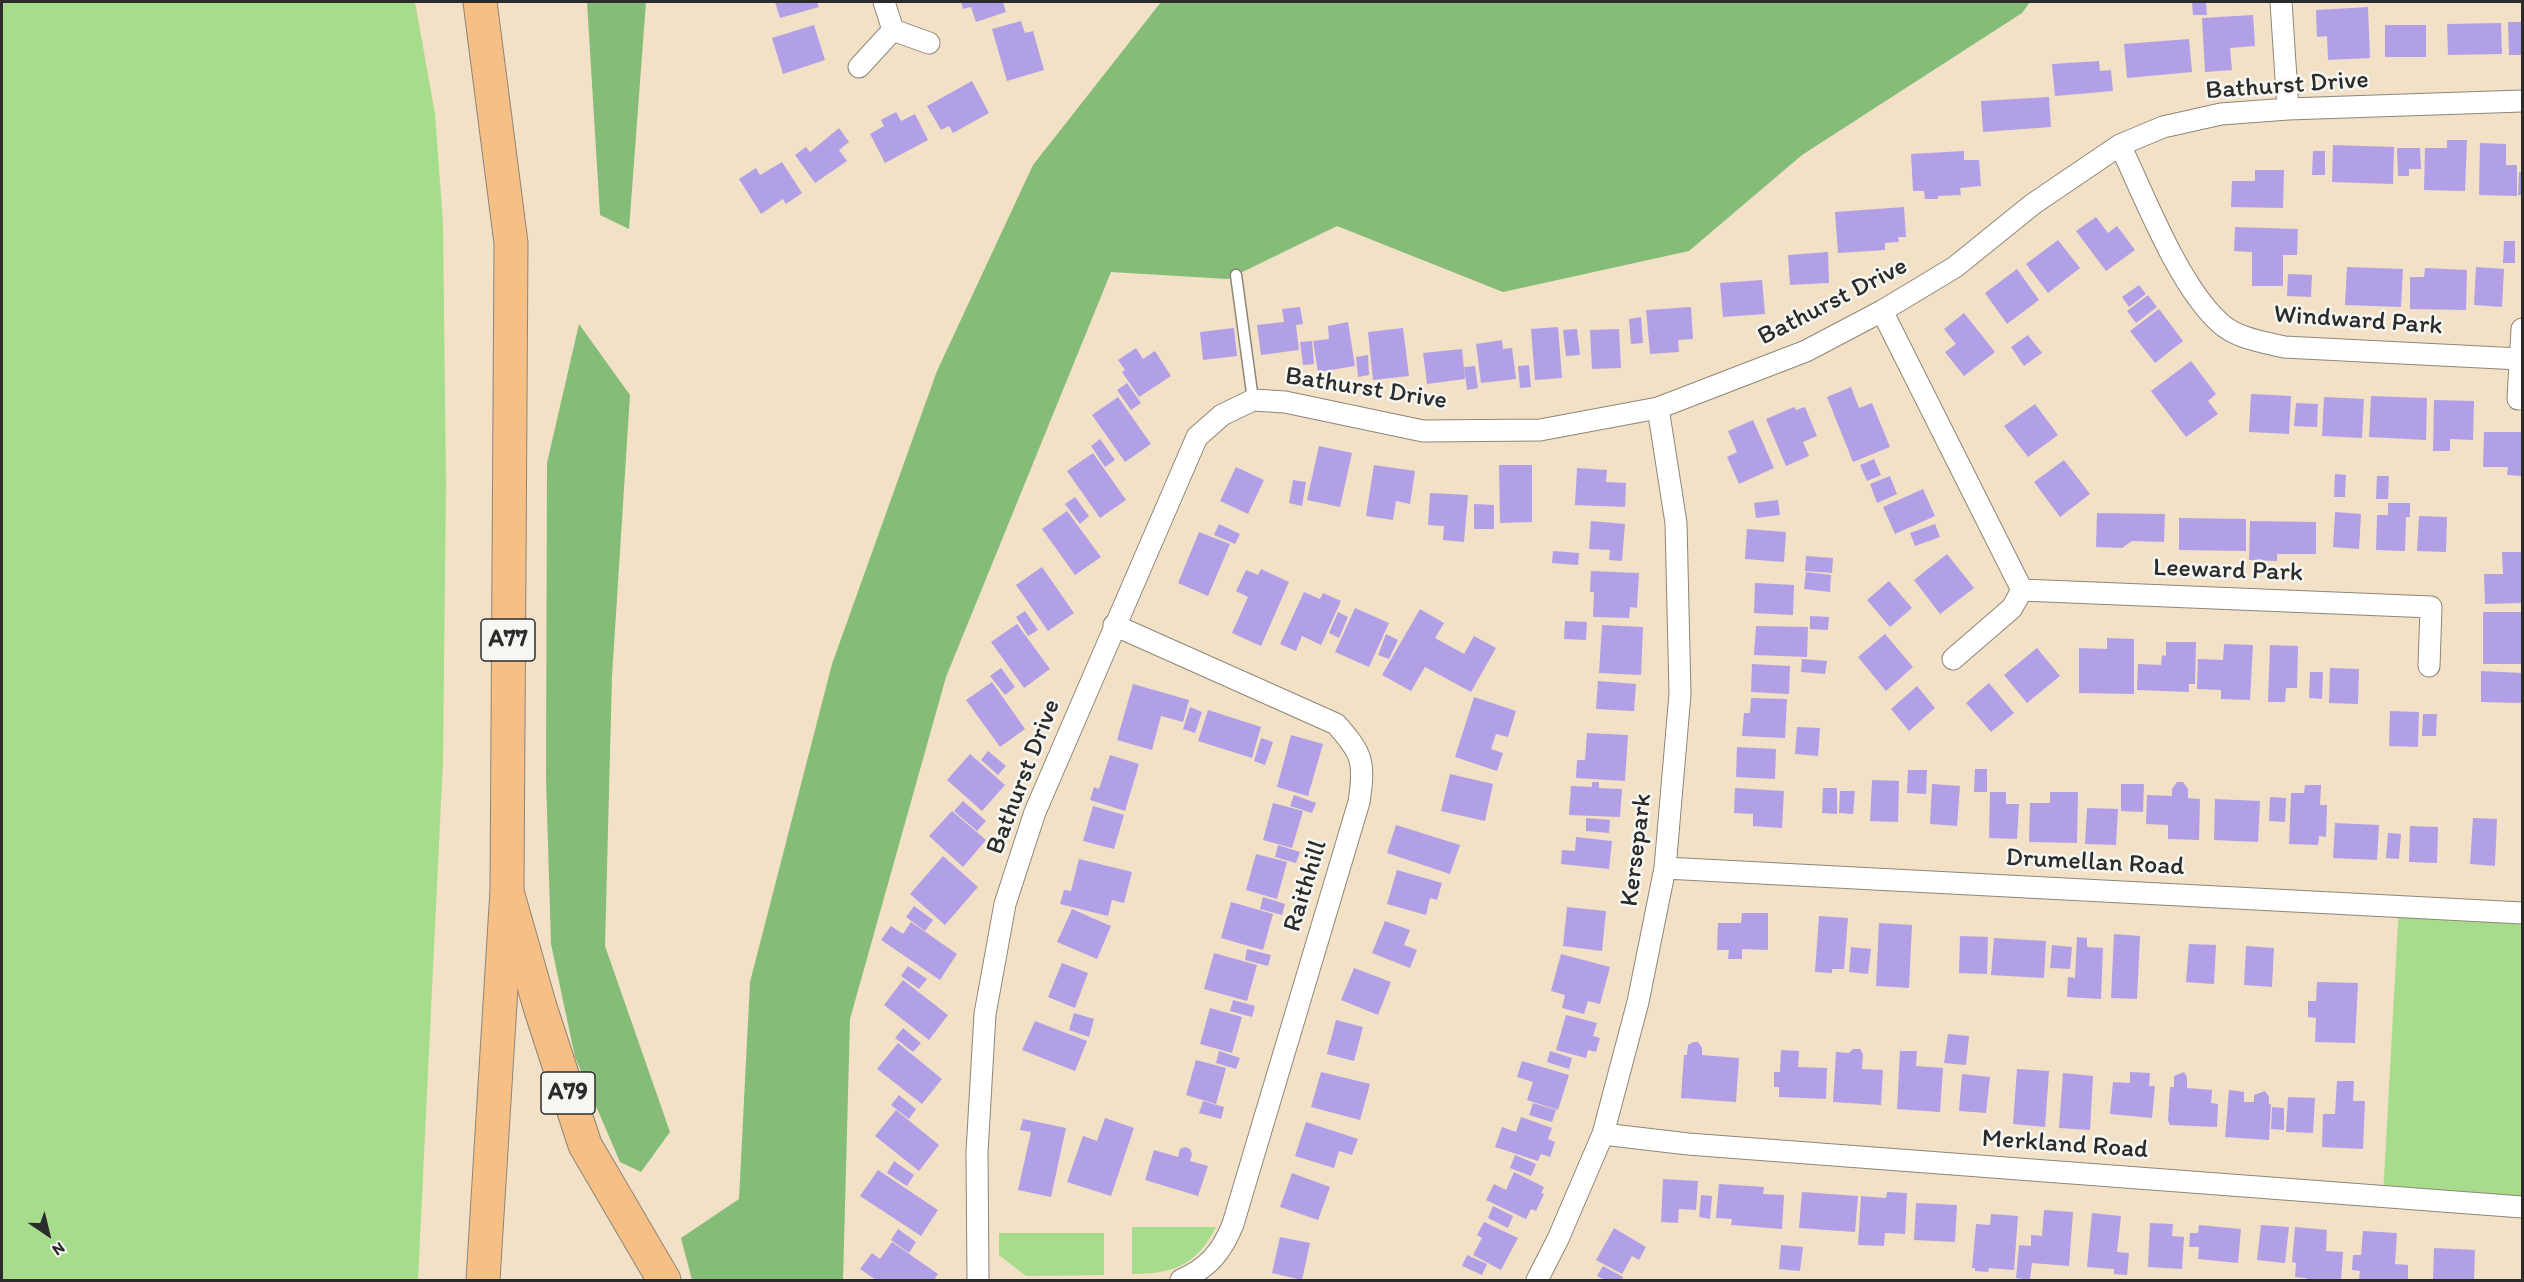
<!DOCTYPE html>
<style>
body{margin:0}
#map{position:relative;width:2524px;height:1282px;overflow:hidden;background:#f2e1c6;font-family:Itim,sans-serif}
canvas{display:block}
.frame{position:absolute;inset:0;border:3px solid #2b2b2b;pointer-events:none}
.north{position:absolute;left:18px;top:1204px;width:60px;height:60px;-webkit-text-stroke:4px #f6f6f2;paint-order:stroke;rotate:145deg;font-size:16px;font-weight:700;line-height:24px;text-align:center;color:#2b2b2b}
.north::after{content:'';display:block;margin:auto;width:21px;height:27px;background:#2b2b2b;clip-path:polygon(50% 0,100% 100%,50% 72%,0 100%)}
</style>
<div id="map">
<canvas width="2524" height="1282"></canvas>
<div class="frame"></div>
<div class="north">N</div>
</div>
<script>
const ctx = document.querySelector('canvas').getContext('2d');
ctx.lineJoin = 'round';
function fillPath(path, color) { ctx.fillStyle = color; ctx.fill(path, 'evenodd'); }
function stroke(path, color, width, dash) { ctx.strokeStyle = color; ctx.lineWidth = width; ctx.lineCap = dash ? 'butt' : 'round'; ctx.setLineDash(dash || []); ctx.stroke(path); }
function label(font, color, halo, rows, align = 'center') {
  ctx.font = font + ' Itim,sans-serif'; ctx.lineWidth = 5; ctx.setLineDash([]); ctx.textBaseline = 'middle'; ctx.strokeStyle = halo; ctx.fillStyle = color; for (const [text, x, y, turn = 0] of rows) {
    ctx.save(); ctx.translate(x, y); ctx.rotate((+turn || 0) * Math.PI / 180); ctx.textAlign = isNaN(turn) ? turn : align; if (halo) ctx.strokeText(text, 0, 0); ctx.fillText(text, 0, 0); ctx.restore();
  }
}
const green = new Path2D(`
 M2,2H415L435,114L443,223L446,484L443,761L418,1280H2Z
 M2399,905L2522,913V1207L2383,1196Z
 M1132,1227H1216C1197,1265 1173,1274 1132,1274Z
 M999,1233H1104V1275L1026,1276L999,1255Z`);
const forest = new Path2D(`
 M587,2H646L629,229L600,215Z
 M1161,2H2030L2022,13L1802,155L1689,251L1503,292L1337,226L1228,279L1111,272L946,677L850,1019L843,1280H692L681,1238L739,1199L750,982L832,664L937,371L1033,165Z
 M579,324L630,395L612,676L605,946L670,1132L641,1172L620,1162L575,1057L551,944L546,779L547,463Z`);
const building = new Path2D(`
 M775,2H817L819,7L780,18Z
 M961,2H1003L1006,12L976,22L971,7L963,9Z
 M2192,2H2206L2207,15H2193Z
 M2368,7L2370,58L2328,60L2327,36L2317,37L2316,10Z
 M2253,15L2255,46L2230,48L2232,70L2205,72L2202,18Z
 M1021,21L1025,33L1033,31L1044,70L1007,81L992,29Z
 M2508,22H2522V55H2509Z
 M2501,23L2502,54L2448,55L2447,24Z
 M814,25L825,60L783,74L772,38Z
 M2385,25H2426V57H2385Z
 M2189,39L2192,72L2127,78L2124,44Z
 M2099,61L2100,71L2111,70L2113,91L2055,96L2052,64Z
 M972,81L989,113L953,133L949,126L941,130L927,106Z
 M2049,97L2051,127L1983,132L1981,101Z
 M896,112L901,121L915,114L928,140L885,163L870,134L884,126L881,120Z
 M839,128L849,142L839,150L847,161L815,183L795,155L806,147L810,152Z
 M2447,140H2467L2465,191L2424,190L2425,148H2447Z
 M2480,143L2506,144V165H2517V196L2479,195Z
 M2333,145L2394,147L2393,184L2332,182Z
 M2397,148H2420L2421,169H2409V176H2398Z
 M1964,151V160H1979L1981,186L1960,188L1961,195L1938,196V199H1925L1924,191H1913L1911,154Z
 M2313,151H2325V175H2312Z
 M782,162L802,193L786,204L783,199L761,214L739,179L756,168L760,175Z
 M2255,170H2284L2283,208L2231,207L2232,181H2255Z
 M2519,172H2522V195H2518Z
 M1904,207L1906,237H1898L1899,242L1885,243V250L1838,253L1835,212Z
 M2096,217L2108,233L2117,226L2135,250L2106,271L2076,231Z
 M2235,227L2298,229L2297,255H2283V286H2252V252L2234,251Z
 M2058,240L2080,268L2048,293L2026,264Z
 M2504,241H2515V263H2503Z
 M1828,252L1829,283L1790,285L1788,255Z
 M2347,267L2403,269L2401,307L2345,305Z
 M2476,267L2504,269L2502,307L2474,305Z
 M2425,268L2467,270L2466,310L2410,309V277H2424Z
 M2017,269L2039,300L2007,324L1985,293Z
 M2288,274L2312,275L2311,297L2287,296Z
 M1762,280L1765,314L1723,317L1720,283Z
 M2139,285L2146,294L2129,307L2122,297Z
 M2148,295L2157,307L2136,323L2127,311Z
 M1300,307L1303,324L1296,325L1299,350L1261,355L1257,325L1284,322L1282,309Z
 M1691,307L1693,339L1678,340L1679,352L1650,354L1646,310Z
 M2159,309L2183,341L2155,363L2130,331Z
 M1964,313L1995,352L1964,376L1945,352L1956,344L1944,329Z
 M1641,317L1643,343L1631,344L1629,319Z
 M1348,322L1355,366L1318,372L1313,341L1329,339L1328,326Z
 M1558,327L1562,378L1535,380L1531,329Z
 M1234,328L1237,356L1203,360L1200,332Z
 M1403,328L1409,376L1373,380L1368,332Z
 M1577,329L1580,355L1566,356L1563,330Z
 M1619,329L1621,368L1592,369L1590,330Z
 M2028,335L2042,353L2024,366L2011,347Z
 M1502,340L1503,349L1512,348L1516,379L1481,383L1476,344Z
 M1312,341L1314,364L1303,365L1300,342Z
 M1136,348L1143,359L1155,351L1171,376L1139,397L1122,372L1125,370L1118,360Z
 M1462,349L1465,379L1427,384L1423,353Z
 M1368,355L1369,375L1358,377L1356,357Z
 M2191,361L2216,394L2208,401L2218,414L2186,437L2151,391Z
 M1529,365L1531,387L1520,388L1518,366Z
 M1475,366L1478,388L1467,390L1464,367Z
 M1127,383L1141,403L1131,410L1117,390Z
 M1851,387L1859,408L1872,403L1890,447L1853,462L1827,397Z
 M2251,394L2291,396L2289,434L2249,432Z
 M2371,396L2427,398L2426,440L2369,437Z
 M1118,397L1151,444L1125,462L1092,415Z
 M2324,397L2364,399L2362,438L2322,436Z
 M2434,400L2474,401L2473,440L2450,439V451H2433Z
 M2296,403L2318,404L2317,427L2294,426Z
 M2035,404L2058,435L2028,457L2004,426Z
 M1794,407L1796,410L1805,407L1817,436L1803,442L1809,456L1786,466L1766,419Z
 M1753,420L1774,468L1739,484L1727,457L1737,452L1728,431Z
 M2484,432H2522V476L2507,475L2508,467H2483Z
 M1100,439L1115,460L1105,467L1091,446Z
 M1319,446L1352,453L1340,507L1307,500Z
 M1093,453L1126,500L1100,518L1067,471Z
 M1874,459L1881,475L1867,481L1860,465Z
 M2064,460L2090,494L2060,517L2034,482Z
 M1374,465L1415,471L1410,504L1396,501L1393,520L1366,516Z
 M1499,465H1532V522L1500,523Z
 M1236,467L1264,480L1248,514L1220,501Z
 M1577,468L1607,470L1606,482L1626,483L1625,507L1575,505Z
 M2335,474L2346,475L2345,497H2334Z
 M1890,476L1897,494L1877,503L1870,484Z
 M2377,476H2389L2388,499H2376Z
 M1293,480L1306,482L1302,506L1289,503Z
 M1923,489L1935,516L1895,534L1883,507Z
 M1430,493L1468,495L1464,542L1443,540L1444,526L1428,525Z
 M1075,497L1089,516L1080,524L1065,504Z
 M1778,500L1780,515L1756,518L1754,503Z
 M2388,503H2410V517H2406L2405,551L2376,550L2377,515H2388Z
 M1474,504L1494,505V529H1474Z
 M1067,511L1101,557L1075,575L1042,529Z
 M2335,512L2361,514L2359,549L2333,547Z
 M2097,513L2165,514L2164,542L2132,541L2122,548L2096,547Z
 M2419,516L2447,517L2446,552L2417,551Z
 M2179,518L2246,519V551L2179,550Z
 M1591,521L1625,524L1622,561L1609,560L1610,550L1589,549Z
 M2250,521L2316,522V554H2277V561L2249,560Z
 M1219,524L1240,534L1235,544L1214,535Z
 M1935,524L1940,537L1915,546L1910,533Z
 M1747,529L1786,532L1784,562L1745,559Z
 M1199,532L1230,544L1208,596L1178,583Z
 M1553,551L1579,553L1578,565L1552,563Z
 M2502,552H2522V603L2485,604L2484,574H2503Z
 M1947,554L1974,588L1940,614L1914,580Z
 M1806,556L1833,558L1832,573L1805,571Z
 M1042,567L1074,613L1048,631L1016,585Z
 M1261,569L1289,582L1261,646L1232,633L1248,597L1236,591L1246,570L1258,575Z
 M1591,571L1639,573L1637,608L1630,607L1629,618L1593,617L1594,592H1590Z
 M1806,572L1831,575L1830,592L1804,589Z
 M1889,581L1912,608L1890,627L1867,600Z
 M1755,583L1794,585L1793,615L1754,613Z
 M1304,592L1320,599L1323,593L1341,601L1321,645L1302,636L1296,651L1280,644Z
 M1355,608L1389,623L1369,667L1335,652Z
 M1420,609L1444,623L1435,638L1464,654L1474,636L1496,648L1471,692L1425,667L1411,691L1382,675Z
 M1025,611L1038,630L1028,636L1016,617Z
 M1338,612L1348,617L1339,638L1329,633Z
 M2483,612H2522V664H2483Z
 M1810,616L1829,617L1828,630L1810,629Z
 M1565,621L1587,622L1586,640L1564,639Z
 M1017,624L1050,669L1024,688L991,642Z
 M1602,625L1643,627L1641,675L1599,673Z
 M1756,626L1808,627L1807,657L1754,655Z
 M1386,634L1398,640L1389,659L1378,655Z
 M1885,634L1913,667L1886,691L1858,657Z
 M2107,638L2134,639V694L2079,693V648L2107,649Z
 M2166,642H2196L2195,684H2189V692L2137,690L2138,664L2161,665L2162,655L2166,656Z
 M2224,644L2253,645L2250,700L2221,699V690L2197,689L2198,659L2223,660Z
 M2270,645L2298,646L2297,688H2286L2285,702H2268Z
 M2037,648L2060,676L2027,703L2004,675Z
 M1802,659L1827,661L1825,674L1801,672Z
 M1752,664L1790,666L1789,694L1751,692Z
 M1001,668L1015,687L1005,695L990,676Z
 M2330,668L2359,669L2358,704L2329,703Z
 M2481,671L2522,673V703L2481,702Z
 M2310,672H2323L2322,699L2309,698Z
 M1598,681L1636,684L1634,711L1596,709Z
 M992,682L1025,729L1000,747L966,700Z
 M1989,683L2014,713L1991,732L1966,703Z
 M1133,684L1189,700L1183,722L1161,716L1152,750L1117,740Z
 M1917,686L1935,708L1909,731L1891,709Z
 M1474,697L1516,711L1508,737L1496,734L1491,749L1503,753L1497,771L1455,757Z
 M1751,698L1787,699L1785,738L1742,736L1744,713H1750Z
 M1190,707L1202,712L1195,733L1183,729Z
 M1208,710L1261,727L1252,758L1198,741Z
 M2390,711L2419,712L2418,747L2389,746Z
 M2423,714H2437L2436,736H2422Z
 M1797,727L1820,728L1818,756L1795,754Z
 M1587,733L1628,735L1625,781L1576,778L1577,760H1585Z
 M1291,735L1323,744L1308,796L1277,787Z
 M1261,738L1273,742L1265,765L1254,761Z
 M1737,747L1776,749L1775,779L1736,777Z
 M988,751L1006,766L998,775L981,760Z
 M970,754L1005,785L982,811L947,780Z
 M1110,755L1139,764L1125,811L1090,800L1094,787L1099,789Z
 M1975,769H1987V792H1974Z
 M1908,770H1927L1926,794L1907,793Z
 M1450,774L1493,784L1485,821L1441,811Z
 M1872,780L1899,781L1898,822L1870,821Z
 M1592,782H1599V788L1622,789L1620,817L1569,815L1571,786L1592,787Z
 M2177,782H2183L2188,789V798L2200,799L2199,840L2168,839V825L2146,824L2147,795L2172,796V789Z
 M1932,784L1960,786L1957,826L1930,824Z
 M2121,784H2144L2143,812L2121,811Z
 M2305,785H2321L2320,805H2327L2326,837L2319,836L2318,845L2289,844L2291,793H2304Z
 M1735,788L1784,791L1782,828L1753,826V814L1734,813Z
 M1823,788H1837V814L1822,813Z
 M1840,791H1855L1853,814L1839,813Z
 M1990,792H2006V804H2019L2017,839L1989,838Z
 M2050,792H2078L2077,843L2029,842L2030,803H2050Z
 M1294,795L1316,803L1312,813L1290,806Z
 M2270,797L2286,798L2285,822L2269,821Z
 M2215,799L2260,801L2258,842L2214,840Z
 M963,801L986,821L977,831L954,811Z
 M1273,803L1303,811L1292,848L1263,840Z
 M1093,806L1124,815L1114,849L1083,841Z
 M2087,808L2118,809L2116,845L2085,844Z
 M952,811L986,840L963,867L929,836Z
 M1586,818L1610,820L1609,833L1586,831Z
 M2473,818L2497,819L2495,866L2470,864Z
 M2335,823L2379,825L2377,860L2333,858Z
 M1396,825L1460,845L1450,874L1387,853Z
 M2410,826L2438,827L2437,863L2409,862Z
 M2388,833L2401,834L2399,859L2386,858Z
 M1576,837L1612,841L1609,869L1561,864L1562,850L1575,851Z
 M1278,845L1300,852L1296,863L1275,857Z
 M1256,854L1287,862L1277,899L1246,890Z
 M943,856L978,887L945,925L910,894Z
 M1079,859L1132,872L1124,903L1112,900L1108,916L1060,904L1064,890L1071,891Z
 M1397,870L1442,883L1437,900L1430,898L1426,915L1387,904Z
 M1263,897L1285,904L1282,915L1260,909Z
 M1231,902L1273,914L1263,950L1221,938Z
 M914,906L933,920L925,931L906,917Z
 M1567,907L1606,911L1602,951L1563,946Z
 M1072,909L1111,926L1097,959L1057,942Z
 M1742,913H1768V950L1742,949V959H1728L1729,950H1717L1718,923H1741Z
 M1819,916L1848,918L1844,969H1832V973L1815,972Z
 M1385,921L1410,930L1404,945L1417,950L1410,968L1372,953Z
 M911,922L957,954L940,980L881,940L891,926L903,934Z
 M1879,923L1912,925L1909,988L1876,986Z
 M2114,934L2140,936L2137,999L2111,998Z
 M1960,936L1988,937L1987,974L1959,973Z
 M2077,937L2087,938V947L2103,948L2101,999L2067,997L2068,977L2075,978Z
 M1994,938L2046,941L2044,978L1991,975Z
 M2189,944L2216,945L2214,984L2186,982Z
 M2052,945L2072,947L2070,969L2050,968Z
 M2246,946L2274,948L2272,987L2244,985Z
 M1851,947L1871,949L1868,974L1849,972Z
 M1247,949L1271,955L1268,966L1245,960Z
 M1214,953L1257,965L1247,1001L1204,989Z
 M1561,954L1610,967L1600,1004L1588,1001L1584,1014L1562,1008L1565,995L1551,991Z
 M1062,963L1088,973L1075,1008L1048,997Z
 M908,966L927,979L919,989L901,976Z
 M1354,968L1391,982L1378,1015L1341,1000Z
 M903,980L948,1015L929,1040L884,1005Z
 M2317,982L2358,983L2355,1043L2315,1042L2316,1018L2308,1017V1001H2316Z
 M1233,1000L1255,1006L1252,1017L1230,1011Z
 M1210,1008L1242,1017L1232,1053L1200,1044Z
 M1074,1013L1094,1019L1089,1037L1069,1030Z
 M1566,1015L1597,1023L1593,1036L1600,1038L1596,1052L1588,1050L1586,1058L1556,1050Z
 M1336,1020L1363,1027L1354,1061L1327,1054Z
 M1035,1021L1087,1041L1075,1071L1022,1050Z
 M903,1028L921,1043L913,1052L895,1038Z
 M1948,1034L1969,1036L1966,1065L1944,1063Z
 M1693,1042H1698L1702,1048V1055L1739,1058L1736,1102L1681,1098L1684,1055H1687L1688,1045Z
 M898,1043L942,1079L922,1104L877,1069Z
 M1853,1049H1860L1863,1054L1862,1069L1883,1070L1881,1105L1833,1102L1836,1052L1849,1053Z
 M1781,1050L1799,1051L1798,1067L1827,1068L1826,1099L1779,1097V1087H1774V1072H1780Z
 M1219,1051L1240,1058L1236,1069L1216,1063Z
 M1550,1051L1572,1058L1569,1069L1547,1062Z
 M1900,1051H1917L1916,1066L1943,1068L1940,1112L1897,1109Z
 M1196,1060L1226,1068L1216,1104L1186,1095Z
 M1522,1061L1569,1075L1558,1110L1527,1100L1533,1082L1517,1077Z
 M2017,1069L2049,1071L2045,1127L2013,1124Z
 M1321,1072L1370,1084L1360,1120L1311,1107Z
 M2130,1072L2150,1073L2149,1086H2155L2152,1118L2110,1114L2113,1082L2130,1083Z
 M2184,1072L2187,1077V1088L2212,1090L2211,1103L2218,1104L2217,1127L2170,1125L2168,1120L2170,1087H2174V1076Z
 M2063,1073L2093,1076L2090,1130L2059,1128Z
 M1962,1074L1990,1077L1986,1113L1959,1111Z
 M2337,1081H2354L2353,1101H2365L2363,1149L2322,1147L2323,1114H2335Z
 M2229,1090L2244,1092V1102H2254V1095L2265,1091L2269,1097V1104H2271L2269,1140L2225,1137Z
 M899,1095L916,1109L909,1119L891,1105Z
 M2288,1097L2315,1098L2313,1133L2286,1132Z
 M1203,1101L1224,1107L1221,1119L1199,1113Z
 M1533,1103L1556,1110L1552,1122L1529,1115Z
 M2272,1107L2284,1108V1130L2271,1129Z
 M896,1110L939,1145L919,1171L875,1136Z
 M1521,1117L1552,1128L1548,1139L1555,1142L1550,1157L1541,1154L1538,1161L1495,1147L1502,1127L1516,1132Z
 M1105,1118L1134,1128L1111,1196L1067,1182L1083,1136L1097,1141Z
 M1023,1119L1066,1128L1051,1197L1018,1190L1031,1132L1020,1130Z
 M1306,1122L1358,1139L1352,1155L1339,1151L1334,1168L1295,1156Z
 M1185,1147L1190,1149L1192,1154L1190,1161L1208,1166L1198,1196L1145,1180L1154,1150L1178,1157L1180,1149Z
 M1515,1155L1536,1164L1531,1176L1510,1168Z
 M894,1161L914,1175L907,1186L887,1173Z
 M878,1170L938,1210L921,1236L860,1196Z
 M1514,1172L1544,1187L1541,1193L1544,1194L1536,1211L1531,1209L1526,1219L1486,1200L1494,1184L1506,1190Z
 M1292,1173L1330,1187L1318,1220L1280,1207Z
 M1663,1179L1698,1181L1696,1210L1679,1209L1678,1223L1661,1222Z
 M1719,1184L1764,1187L1763,1194L1784,1195L1782,1229L1731,1225L1732,1219L1716,1218Z
 M1802,1192L1858,1196L1855,1232L1799,1228Z
 M1887,1192L1907,1193L1905,1234L1885,1233L1884,1246L1858,1245L1861,1196L1886,1198Z
 M1701,1195L1712,1196L1710,1219L1699,1217Z
 M1916,1203L1957,1205L1955,1242L1914,1240Z
 M1493,1206L1513,1216L1508,1228L1488,1218Z
 M2044,1210L2073,1212L2069,1266L2032,1263L2030,1280L2016,1278L2019,1245L2031,1246V1235L2042,1236Z
 M2092,1213L2121,1216L2117,1252L2129,1253L2127,1275L2114,1274V1269L2087,1267Z
 M1991,1214L2018,1216L2014,1270L1989,1268L1988,1272L1975,1271V1268H1972L1976,1224L1990,1225Z
 M1484,1222L1518,1238L1501,1270L1473,1255L1482,1238L1477,1235Z
 M2150,1223L2173,1224L2172,1236L2184,1237L2182,1269L2148,1267Z
 M2199,1225L2241,1229L2238,1263L2198,1259L2199,1247H2189L2190,1233H2198Z
 M2261,1225L2289,1227L2285,1263L2257,1260Z
 M2295,1227L2327,1230L2326,1251L2343,1252L2341,1280H2306V1278L2295,1277L2296,1263L2292,1262Z
 M1614,1228L1646,1247L1639,1260L1632,1256L1622,1274L1596,1260Z
 M898,1229L916,1242L909,1253L891,1240Z
 M2363,1231L2397,1233L2395,1264L2408,1265V1280H2359L2360,1271L2352,1270L2353,1255H2361Z
 M1280,1237L1310,1243L1302,1280L1272,1273Z
 M892,1242L938,1274L934,1280H876L860,1269L872,1253L880,1259Z
 M1781,1245L1803,1247L1800,1271L1779,1269Z
 M2434,1248L2475,1250L2474,1280H2433Z
 M1467,1255L1487,1264L1482,1275L1462,1266Z
 M1603,1266L1623,1277L1622,1280H1605L1597,1276Z`);
const lane = new Path2D(`
 M1236,275L1253,400`);
const street = new Path2D(`
 M884,2L893,30
 M2281,2L2288,109
 M859,67L893,30L929,43
 M2120,145C2145,197 2178,285 2220,323C2236,338 2263,342 2284,347L2520,359
 M1882,311L2022,590L2431,607L2429,666
 M2518,399L2522,329
 M1114,625L1336,724C1363,754 1365,762 1359,802L1233,1224C1222,1252 1208,1268 1181,1280
 M1953,659L2012,608L2022,590
 M1665,868L2522,913
 M1603,1134L1688,1144L2522,1207
 M978,1280L977,1152L985,1014L1005,904L1035,812L1197,437L1222,415L1253,400L1285,402L1423,431L1540,430L1658,408L1806,351L1882,311L1955,267L2033,204L2120,145L2163,127L2221,114L2288,109L2522,101
 M1537,1280L1558,1239L1603,1134L1638,1002L1665,868L1680,694L1676,523L1658,408`);
const primary = new Path2D(`
 M508,895L540,1007L585,1145L664,1280`);
const highway = new Path2D(`
 M480,2L511,243L507,890L483,1280`);
const shields = [
 [508,640,54],
 [568,1093,54]
];
const shieldNames = [
 ["A77",508,640],
 ["A79",568,1093]
];
const streetNames = [
 ["Bathurst Drive",2287,86,-4],
 ["Bathurst Drive",1833,302,-27],
 ["Windward Park",2358,321,4],
 ["Bathurst Drive",1366,389,9],
 ["Leeward Park",2228,571,2],
 ["Bathurst Drive",1024,777,-69],
 ["Kersepark",1637,850,-83],
 ["Drumellan Road",2095,863,3],
 ["Raithhill",1306,886,-73],
 ["Merkland Road",2065,1145,4]
];
fillPath(green, '#a7dc8d');
fillPath(forest, '#85bc78');
fillPath(building, '#b2a0e6');
stroke(lane, '#8e8678', 13);
stroke(street, '#8e8678', 23);
stroke(primary, '#8e8678', 35);
stroke(highway, '#8e8678', 35);
stroke(lane, '#fff', 10);
stroke(street, '#fff', 21);
stroke(primary, '#f5bf86', 33);
stroke(highway, '#f5bf86', 33);
for (const [x, y, w] of shields) { const box = new Path2D(); box.roundRect(x - w / 2, y - 21, w, 42, 4.5); ctx.fillStyle = '#f6f6f2'; ctx.fill(box); stroke(box, '#2b2b2b', 1.5); }
label('bold 24px', '#2b2b2b', null, shieldNames);
label('26px', '#2b2b2b', '#f6f6f2', streetNames);
</script>
